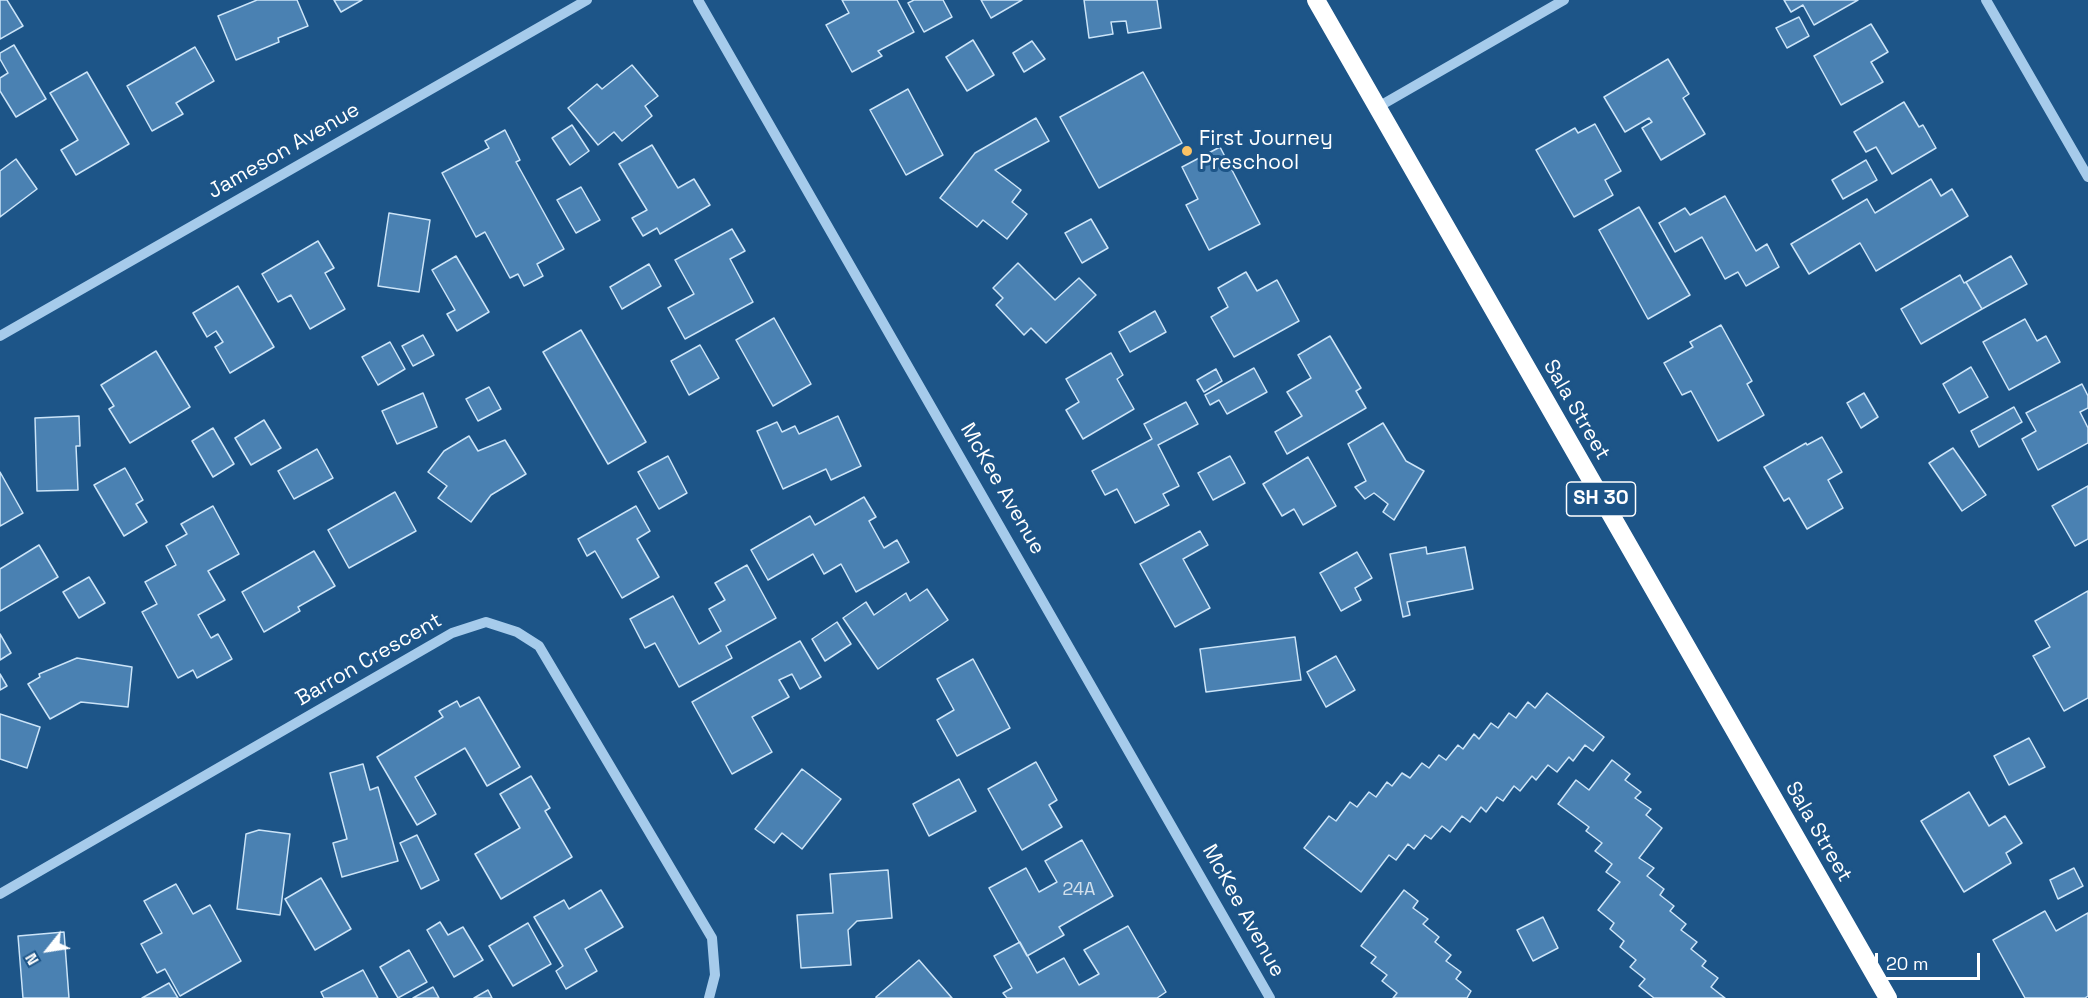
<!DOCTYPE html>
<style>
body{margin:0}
#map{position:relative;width:2088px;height:998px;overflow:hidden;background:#1d5588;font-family:"Space Grotesk",sans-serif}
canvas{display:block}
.north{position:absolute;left:18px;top:920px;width:60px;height:60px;-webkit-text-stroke:4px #1d5588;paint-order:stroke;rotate:240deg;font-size:16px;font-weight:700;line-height:24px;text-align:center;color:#fff}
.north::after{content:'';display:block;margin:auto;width:21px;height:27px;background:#fff;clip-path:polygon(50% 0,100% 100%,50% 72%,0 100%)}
.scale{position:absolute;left:1875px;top:953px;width:105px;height:27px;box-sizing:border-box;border:3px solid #fff;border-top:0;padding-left:8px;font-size:18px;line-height:21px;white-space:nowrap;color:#fff;-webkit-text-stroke:4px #1d5588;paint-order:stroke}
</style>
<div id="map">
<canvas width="2088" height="998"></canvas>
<div class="north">N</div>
<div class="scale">20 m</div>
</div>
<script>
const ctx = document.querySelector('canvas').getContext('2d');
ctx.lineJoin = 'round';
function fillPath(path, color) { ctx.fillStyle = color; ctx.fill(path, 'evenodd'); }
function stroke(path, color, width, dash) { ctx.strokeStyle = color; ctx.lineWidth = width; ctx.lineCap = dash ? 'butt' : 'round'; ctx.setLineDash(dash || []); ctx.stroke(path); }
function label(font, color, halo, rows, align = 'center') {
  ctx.font = font + ' "Space Grotesk",sans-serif'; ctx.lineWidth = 6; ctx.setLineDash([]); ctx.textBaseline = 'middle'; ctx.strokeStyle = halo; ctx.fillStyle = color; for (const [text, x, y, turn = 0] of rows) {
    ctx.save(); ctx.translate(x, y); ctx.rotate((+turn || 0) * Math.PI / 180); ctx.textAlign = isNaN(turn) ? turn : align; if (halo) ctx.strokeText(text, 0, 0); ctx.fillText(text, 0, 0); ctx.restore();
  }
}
const building = new Path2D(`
 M0,0H7L23,26L0,39Z
 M257,0H297L308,26L278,38L279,42L236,60L218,16Z
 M334,0H362L341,12Z
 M842,0H897L914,32L878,51L882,56L852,72L826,25L849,13Z
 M914,0H943L952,17L924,32L908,3Z
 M981,0H1022L991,18Z
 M1084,0H1157L1161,28L1128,33L1126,21L1111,22L1113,34L1089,38Z
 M1784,0H1858L1814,25L1803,5L1791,12Z
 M1799,17L1809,36L1787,48L1776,28Z
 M1871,24L1888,52L1871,62L1883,82L1841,105L1814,56Z
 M973,40L994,75L967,91L946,57Z
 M1032,41L1045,59L1024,72L1013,53Z
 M14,45L46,99L16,117L0,91V78L8,73L0,59V53Z
 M195,47L214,81L176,103L183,114L152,131L127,86Z
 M1668,59L1689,94L1683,98L1705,134L1661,160L1642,128L1652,122L1649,118L1625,132L1604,97Z
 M632,65L658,96L645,106L652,116L622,141L614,132L598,145L568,108L597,84L602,89Z
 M87,72L129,144L76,175L61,150L78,140L50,93Z
 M1143,72L1182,143L1099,188L1060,117Z
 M908,89L943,155L906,175L870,110Z
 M1904,102L1919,127L1923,125L1936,148L1892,174L1876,147L1866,152L1854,132Z
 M1036,118L1049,141L995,170L1021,190L1012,202L1027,214L1007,239L983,220L977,227L940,198L975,153Z
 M1595,124L1621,171L1605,180L1613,195L1574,217L1536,150L1575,128L1578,133Z
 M572,125L589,151L570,165L552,138Z
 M505,130L520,160L516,162L564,249L537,264L543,276L524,286L518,274L510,278L485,232L476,237L442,173L489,148L485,141Z
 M652,145L678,188L694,179L710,205L660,234L657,228L643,236L632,218L647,210L619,164Z
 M1220,147L1260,224L1209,250L1186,205L1198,199L1182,167Z
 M16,159L37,189L0,217V171Z
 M1866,160L1877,180L1843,199L1832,180Z
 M1931,179L1941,196L1952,189L1968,216L1876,271L1860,243L1809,274L1791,244L1867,199L1875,213Z
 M581,187L600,220L576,233L557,200Z
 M1725,196L1756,251L1767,244L1779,267L1746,286L1738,272L1725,279L1702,237L1675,252L1659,223L1685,208L1690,215Z
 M1639,207L1690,295L1648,319L1599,230Z
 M389,213L430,220L419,292L378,286Z
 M1091,219L1108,248L1082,263L1065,233Z
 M732,229L745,251L730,259L753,302L685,339L668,308L694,294L675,260Z
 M318,241L334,268L325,273L345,309L310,329L291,295L278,302L262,274Z
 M456,256L489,312L457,331L447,314L455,310L432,270Z
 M2011,256L2027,284L1982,309L1966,282Z
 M1018,263L1055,300L1079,278L1096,295L1046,343L1031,328L1024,335L996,305L1003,298L993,288Z
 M649,264L661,286L622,309L610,287Z
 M1246,272L1257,291L1277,280L1299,321L1234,357L1211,317L1228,307L1218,288Z
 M1960,275L1964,283L1966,282L1982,309L1921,344L1901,309Z
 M238,286L274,347L230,373L215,347L223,342L216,331L207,337L193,313Z
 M1155,311L1166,332L1130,352L1119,332Z
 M774,318L811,384L773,406L736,340Z
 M2025,319L2037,341L2046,336L2060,362L2009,390L1983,342Z
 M1721,325L1752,381L1747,384L1764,415L1718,441L1691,391L1682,395L1664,363L1693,347L1690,342Z
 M581,330L646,442L608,464L543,352Z
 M423,335L434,355L413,366L402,346Z
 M1330,336L1361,388L1356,391L1366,408L1287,454L1275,432L1302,416L1287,392L1311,378L1298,355Z
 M390,342L405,369L378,385L362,357Z
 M700,345L719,378L689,395L671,361Z
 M156,351L190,407L130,443L109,409L114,406L101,385Z
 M1111,353L1123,375L1117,379L1134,409L1083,439L1066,410L1079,402L1066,379Z
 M1971,367L1988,397L1959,413L1943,384Z
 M1254,368L1267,392L1227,414L1219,400L1210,405L1205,395Z
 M1216,369L1222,381L1204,392L1197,380Z
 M2082,384L2088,396V408L2080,412L2088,428V443L2038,470L2022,439L2036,431L2026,413Z
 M489,387L501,409L478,421L466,399Z
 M423,393L437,427L397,444L382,411Z
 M1864,393L1878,417L1861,428L1847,403Z
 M1186,402L1198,424L1158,445L1179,486L1163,494L1169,505L1135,523L1117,489L1105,495L1092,471L1152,439L1144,424Z
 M2014,407L2022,422L1979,447L1971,431Z
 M79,416L80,446H76L78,490L37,491L35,418Z
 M838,416L861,466L831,480L826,469L783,489L757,431L777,422L782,432L795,426L799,434Z
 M264,420L281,448L251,465L235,438Z
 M1383,423L1406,461L1424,471L1394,520L1383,512L1388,504L1374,493L1365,499L1355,487L1366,481L1348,444Z
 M213,428L234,464L213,477L192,441Z
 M469,436L478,451L505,440L526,474L491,495L471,522L438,498L447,486L428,472L444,451Z
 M1822,437L1842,472L1828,480L1843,508L1807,529L1789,498L1784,501L1764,467L1806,443L1807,445Z
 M1953,448L1986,495L1962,511L1929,463Z
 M317,449L333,478L294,499L278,471Z
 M668,456L687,493L659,509L638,472Z
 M1230,456L1245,483L1213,500L1198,473Z
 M1308,457L1336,506L1303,525L1294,509L1282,516L1263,484Z
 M125,468L143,500L136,504L147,522L124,536L94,485Z
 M0,472L23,513L0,526Z
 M2088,486V539L2075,546L2052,506Z
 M395,492L416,531L349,568L328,530Z
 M864,497L876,517L869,521L884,548L897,540L909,562L856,592L841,564L824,574L813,554L768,580L751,550L810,516L815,525Z
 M213,506L239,554L208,571L225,600L198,615L211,638L218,634L232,659L197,678L193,670L178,678L142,612L157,604L145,582L176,565L166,546L187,534L181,524Z
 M636,506L650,531L637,539L659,577L622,598L595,551L587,556L578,539Z
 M1200,531L1208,545L1183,559L1210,608L1175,627L1140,564Z
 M39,545L58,577L0,611V569Z
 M1426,547L1427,554L1465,547L1473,589L1407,602L1410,615L1403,617L1390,554Z
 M314,551L335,586L298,607L300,611L264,632L242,592Z
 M1357,552L1372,578L1355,588L1361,600L1341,611L1320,573Z
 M747,565L776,618L726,646L732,658L679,687L655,643L645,648L630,619L673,596L699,644L721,631L709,609L725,600L715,583Z
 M89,577L105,603L79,618L63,592Z
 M927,589L948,620L878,669L843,618L866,602L874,615L906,593L910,601Z
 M2088,591V698L2064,711L2033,656L2050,647L2035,621Z
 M837,622L851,644L825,661L812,639Z
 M0,634L11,653L0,660Z
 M1295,637L1301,680L1206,692L1200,649Z
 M800,641L821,677L800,689L792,674L779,680L789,697L752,717L772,752L732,774L692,702Z
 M1336,656L1355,690L1326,707L1307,672Z
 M77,658L132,667L128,707L81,702L50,719L28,684L40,677L39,674Z
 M973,659L1010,728L957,756L937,720L954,710L937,679Z
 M0,674L7,686L0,690Z
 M1547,693L1604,737L1593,751L1585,745L1573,761L1569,757L1557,772L1548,765L1536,780L1532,776L1520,791L1514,786L1503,801L1497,797L1486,812L1481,807L1470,822L1462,816L1450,832L1442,826L1431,839L1425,835L1414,849L1408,844L1396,860L1389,855L1361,892L1304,848L1329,816L1336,821L1350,802L1357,807L1369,792L1376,797L1387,782L1392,786L1402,773L1410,778L1422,763L1429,768L1439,755L1446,760L1458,745L1463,749L1474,734L1479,739L1491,723L1498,728L1509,713L1516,718L1528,702L1535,708Z
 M479,697L520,767L487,786L465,748L415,777L436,814L417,825L377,757L443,717L439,711L457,701L460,707Z
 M0,714L40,727L27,768L0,759Z
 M2029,738L2045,767L2009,785L1994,756Z
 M1612,760L1630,774L1625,780L1641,792L1635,798L1651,809L1646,815L1662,828L1639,858L1654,868L1647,876L1664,889L1660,895L1674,906L1670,911L1686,924L1681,930L1697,942L1691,949L1706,961L1702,966L1718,978L1711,987L1725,998H1654L1639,986L1645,979L1630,967L1636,960L1620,947L1624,941L1610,929L1614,923L1598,910L1620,882L1606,872L1612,864L1595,851L1602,843L1586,831L1589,827L1558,804L1576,780L1589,790Z
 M1036,762L1057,800L1049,805L1062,827L1022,850L988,789Z
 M363,764L370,790L378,787L398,861L342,877L333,843L347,839L330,773Z
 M802,769L841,799L802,849L782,833L774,843L755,829Z
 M531,776L550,808L545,811L572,857L501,899L475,854L520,828L500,794Z
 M959,779L976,811L929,836L913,804Z
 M1969,792L1989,826L2005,816L2022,843L2006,853L2011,863L1964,892L1921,821Z
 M259,830L290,834L280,915L237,909L246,834Z
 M417,835L439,880L421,889L400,843Z
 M1082,840L1113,896L1059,927L1064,935L1027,956L989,888L1026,868L1039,892L1057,882L1045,861Z
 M2074,868L2083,886L2058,899L2050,880Z
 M888,870L892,918L857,921L848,930L851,965L801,968L797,915L833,913L830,874Z
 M321,878L351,929L315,950L285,899Z
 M176,884L193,914L210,905L241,961L180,996L165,969L157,973L141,944L162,933L144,901Z
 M601,890L623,927L585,949L597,971L566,989L556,971L563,966L534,917L564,900L569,909Z
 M1404,890L1418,901L1413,908L1428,919L1423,924L1439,937L1435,942L1451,955L1446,961L1461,972L1456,979L1471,991L1467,998H1393L1397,993L1382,981L1387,975L1371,963L1376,957L1361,946Z
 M2045,911L2056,931L2088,913V996L2085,998H2025L1993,940Z
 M1543,917L1558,948L1533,961L1517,930Z
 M440,922L448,935L463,927L483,960L454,977L427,930Z
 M528,923L551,964L513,986L489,946Z
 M1128,926L1166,992L1157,998H1007L1003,993L1012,988L994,956L1020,942L1037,973L1064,958L1079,985L1099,974L1084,950Z
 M64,932L69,998H23L18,936Z
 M409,950L427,982L398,998L380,967Z
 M919,960L952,998H876V997Z
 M363,970L378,998H324L321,992Z
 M169,983L178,998H142Z
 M433,987L439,998H413Z
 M488,990L492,998H474Z`);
const minor = new Path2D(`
 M698,0L1270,998
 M1986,0L2088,177
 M1378,107L1564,0
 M0,336L587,0
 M0,894L452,633L486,622L517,632L539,646L712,938L715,975L709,998`);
const highway = new Path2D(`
 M1316,0L1888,998`);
const markers = [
 [1187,151,6,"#fbc264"]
];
const numberNames = [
 ["24A",1079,890]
];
const shields = [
 [1601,499,69]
];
const shieldNames = [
 ["SH 30",1601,499]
];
const poiNames = [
 ["First Journey",1199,139],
 ["Preschool",1199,163]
];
const streetNames = [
 ["Jameson Avenue",284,151,-30],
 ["Sala Street",1576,410,60],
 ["McKee Avenue",1002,489,60],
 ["Barron Crescent",369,660,-30],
 ["Sala Street",1818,832,60],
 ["McKee Avenue",1243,911,61]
];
fillPath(building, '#4a81b2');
stroke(building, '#cbe4f8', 1.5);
stroke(minor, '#a6cbeb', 10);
stroke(highway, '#fff', 18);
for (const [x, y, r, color] of markers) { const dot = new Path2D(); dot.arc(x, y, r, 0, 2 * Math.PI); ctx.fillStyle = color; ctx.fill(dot); stroke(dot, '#1d5588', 2); }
label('18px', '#d2e0ec', null, numberNames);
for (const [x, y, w] of shields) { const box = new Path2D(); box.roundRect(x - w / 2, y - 17, w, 34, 4.5); ctx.fillStyle = '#1d5588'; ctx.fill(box); stroke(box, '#fff', 1.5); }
label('bold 20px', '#fff', null, shieldNames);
label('21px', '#fff', '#1d5588', poiNames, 'left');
label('21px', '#fff', '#1d5588', streetNames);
</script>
